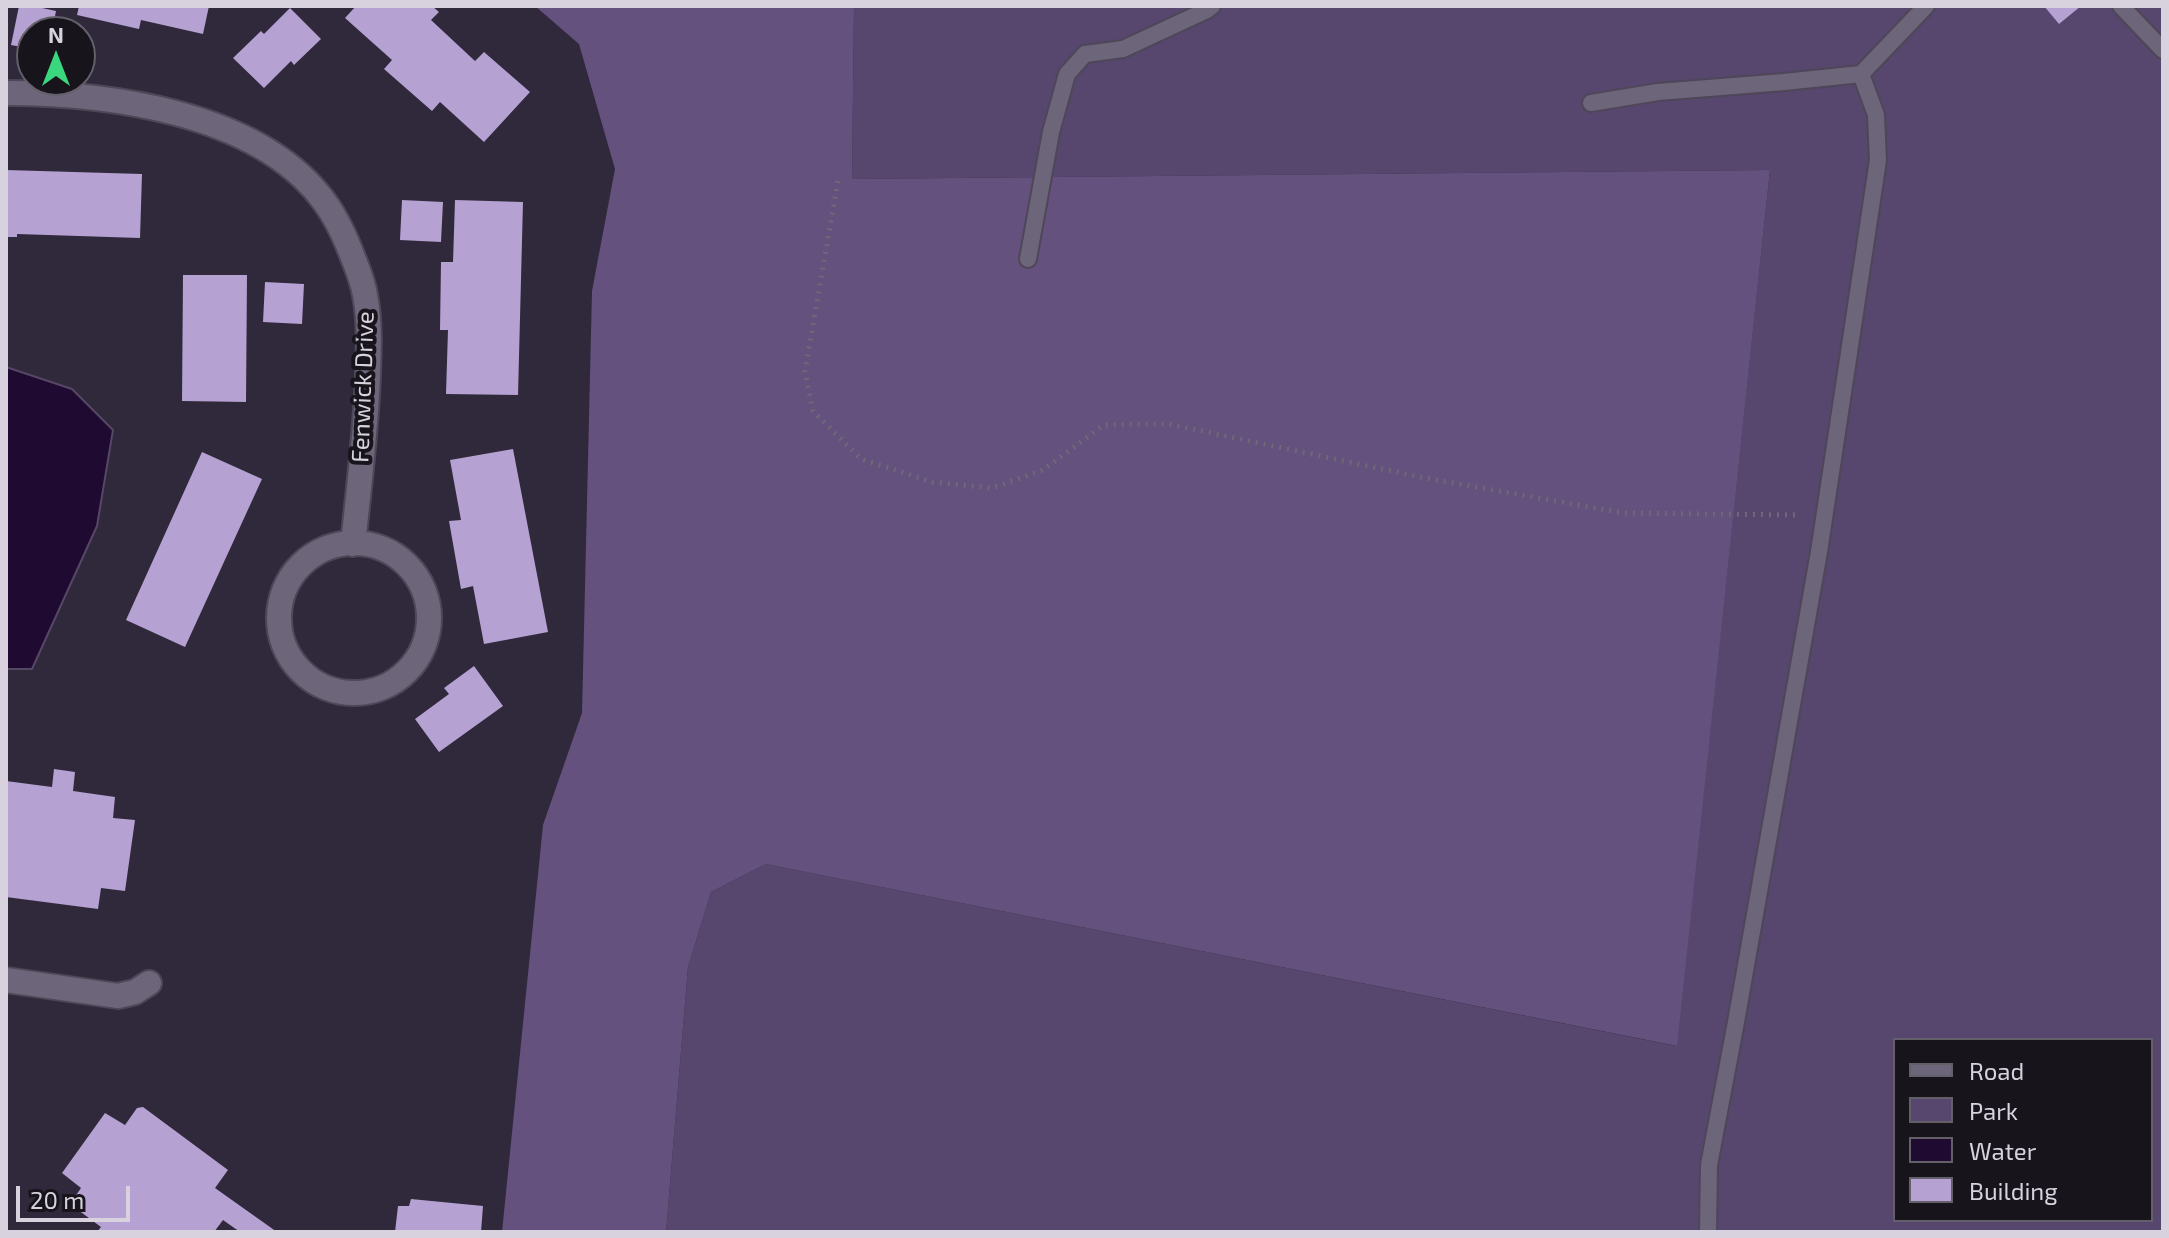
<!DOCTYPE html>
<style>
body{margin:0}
#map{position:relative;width:2169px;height:1238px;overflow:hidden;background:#30293b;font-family:"Exo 2",sans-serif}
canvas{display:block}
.frame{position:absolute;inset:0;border:8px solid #d7d2de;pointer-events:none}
.legend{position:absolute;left:1893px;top:1038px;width:260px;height:184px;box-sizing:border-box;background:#17141c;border:2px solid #64606a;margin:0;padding:10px 14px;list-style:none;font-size:24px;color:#d7d2de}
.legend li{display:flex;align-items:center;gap:16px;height:40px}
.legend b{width:40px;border:2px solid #64606a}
.north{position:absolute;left:16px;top:16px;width:80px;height:80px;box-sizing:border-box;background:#17141c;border:2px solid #64606a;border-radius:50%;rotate:0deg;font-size:22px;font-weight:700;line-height:32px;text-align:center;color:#d7d2de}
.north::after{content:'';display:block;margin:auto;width:28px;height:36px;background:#3bd77f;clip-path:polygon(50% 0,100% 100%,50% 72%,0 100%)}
.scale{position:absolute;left:16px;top:1186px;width:114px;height:36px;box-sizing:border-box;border:4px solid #d7d2de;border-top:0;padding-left:10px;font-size:24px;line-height:28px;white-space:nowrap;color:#d7d2de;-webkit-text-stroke:6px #17141c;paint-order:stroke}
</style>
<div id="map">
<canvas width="2169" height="1238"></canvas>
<div class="frame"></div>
<ul class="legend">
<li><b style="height:10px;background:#6d657a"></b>Road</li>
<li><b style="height:22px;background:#57466e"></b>Park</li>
<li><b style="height:22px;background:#1f0b32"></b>Water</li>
<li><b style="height:22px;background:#b5a1d2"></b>Building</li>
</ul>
<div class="north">N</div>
<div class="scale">20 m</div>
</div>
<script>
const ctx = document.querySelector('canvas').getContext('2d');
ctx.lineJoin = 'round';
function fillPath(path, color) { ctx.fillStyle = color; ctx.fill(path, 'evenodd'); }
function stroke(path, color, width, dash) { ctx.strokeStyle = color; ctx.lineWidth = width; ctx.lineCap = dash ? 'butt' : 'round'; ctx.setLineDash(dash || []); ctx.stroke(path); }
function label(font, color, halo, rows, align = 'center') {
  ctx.font = font + ' "Exo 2",sans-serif'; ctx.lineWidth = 8; ctx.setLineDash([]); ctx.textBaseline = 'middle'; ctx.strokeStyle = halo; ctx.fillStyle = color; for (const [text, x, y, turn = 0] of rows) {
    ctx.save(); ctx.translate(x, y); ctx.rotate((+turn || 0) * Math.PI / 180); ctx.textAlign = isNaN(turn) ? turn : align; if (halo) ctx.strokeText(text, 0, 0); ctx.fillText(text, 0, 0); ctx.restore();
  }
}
const green = new Path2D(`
 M854,6H2163V1232H666L688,967L711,892L766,864L1676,1046L1770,170L852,179ZM1895,1040H2151V1220H1895Z`);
const forest = new Path2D(`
 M535,6H854L852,179L1770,170L1677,1046L766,864L711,892L688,967L666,1232H502L543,825L582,713L592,291L615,169L579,44Z`);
const water = new Path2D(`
 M6,367L72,389L113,430L97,526L32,669H6Z`);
const building = new Path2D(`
 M19,6H33L56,11L52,32H32V49L11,45Z
 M79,6H209L203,34L141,20L139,29L77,15Z
 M356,6H432L439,12L431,20L475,61L484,52L530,92L484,142L440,102L432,111L384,69L392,60L345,18Z
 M2044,6H2081L2059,24Z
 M290,8L321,39L294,65L291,61L264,88L233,58L261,31L264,34Z
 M6,170L142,174L140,238L17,234V237H6Z
 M402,200L443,202L441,242L400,240Z
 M455,200L523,202L518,395L446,394L448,330H440L441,262H453Z
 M183,275H247L246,402L182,401Z
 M265,282L304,284L302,324L263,322Z
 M513,449L548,632L484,644L473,586L461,589L449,521L461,520L450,460Z
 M202,452L262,479L185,647L126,620Z
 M474,666L503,706L439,752L415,719L449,694L444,688Z
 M54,769L75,772L73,791L115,797L113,818L135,820L125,891L101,888L98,909L6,897V781L52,787Z
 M143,1107L228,1170L215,1188L277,1232H240L223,1220L214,1232H97L101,1227L70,1204L81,1188L62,1173L105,1113L125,1125L137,1108Z
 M411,1199L483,1206L481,1232H395L398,1206H409Z`);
const path = new Path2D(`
 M838,181L805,371L813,411L861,459L932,482L992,488L1043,470L1104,425L1169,424L1425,478L1624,513L1799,515`);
const lane = new Path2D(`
 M2121,6L2163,50
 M1591,103L1658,92L1784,82L1861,74
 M1028,259L1051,132L1067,74L1085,54L1123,49L1207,10L1212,6
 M1708,1232L1709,1165L1736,1022L1819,552L1878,160L1876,115L1861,74L1926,6`);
const street = new Path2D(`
 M6,93C107,93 253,112 320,196C334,213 344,234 352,255C357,268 363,281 365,295C370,321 369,348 368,374C366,431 359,487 353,544
 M279 618a75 75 0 1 1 150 0a75 75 0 1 1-150 0Z
 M6,980L118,996L135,992L149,983`);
const streetNames = [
 ["Fenwick Drive",363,387,-88]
];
fillPath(green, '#57466e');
fillPath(forest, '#64517e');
fillPath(water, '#1f0b32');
stroke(water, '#564766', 2);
fillPath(building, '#b5a1d2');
stroke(lane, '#4e4757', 20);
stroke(street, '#4e4757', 28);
stroke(path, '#6e6878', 5, [2, 6]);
stroke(lane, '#6d657a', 16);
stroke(street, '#6d657a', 24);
label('24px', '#d7d2de', '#17141c', streetNames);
</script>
